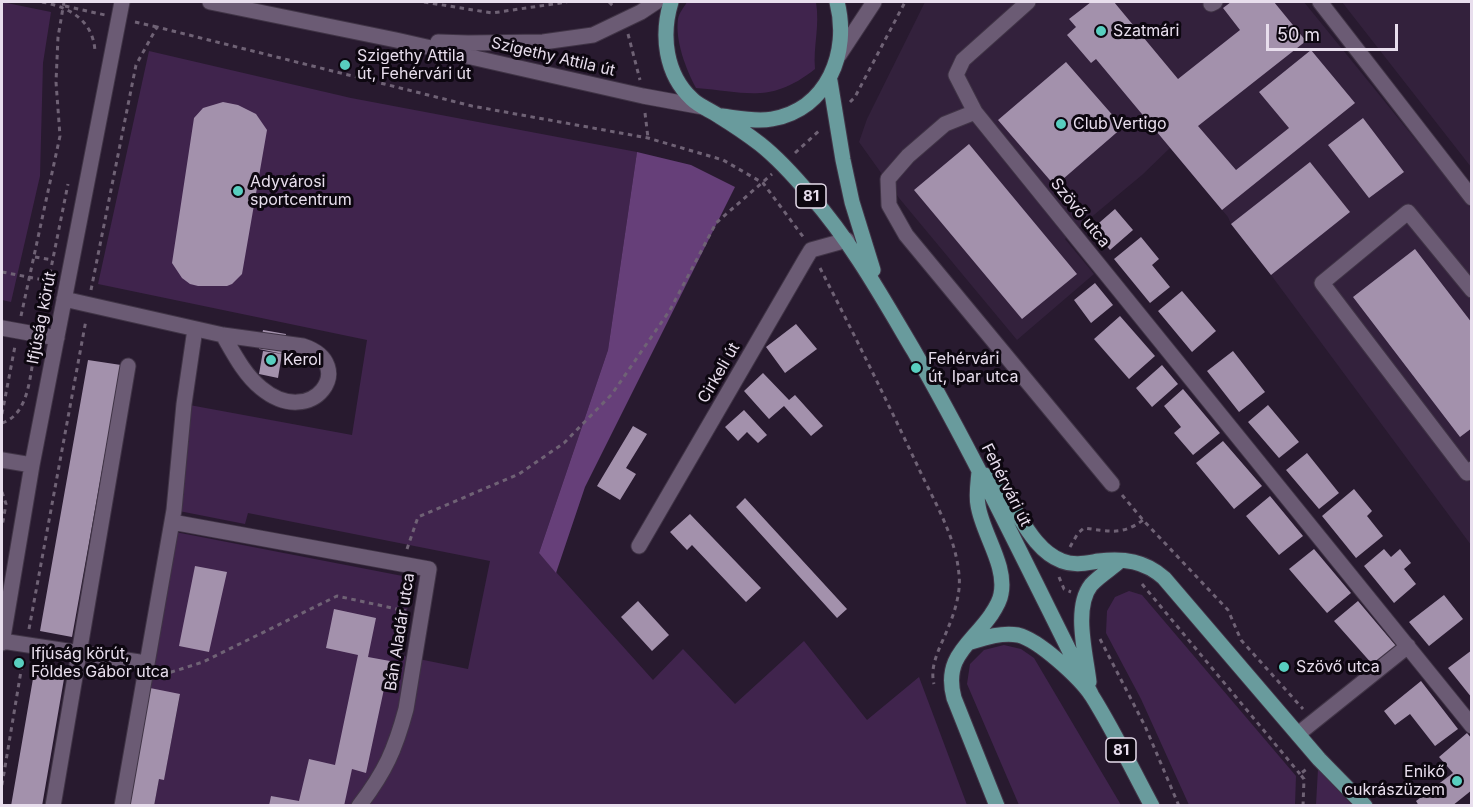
<!DOCTYPE html>
<meta charset="utf-8">
<style>
body{margin:0}
#map{position:relative;width:1473px;height:807px;overflow:hidden;background:#281a2f;font-family:Inter,sans-serif}
canvas{display:block}
.frame{position:absolute;inset:0;border:3px solid #e8deed;pointer-events:none}
.scale{position:absolute;left:1266px;top:24px;width:132px;height:27px;box-sizing:border-box;border:3px solid #e8deed;border-top:0;padding-left:8px;font-size:18px;line-height:21px;white-space:nowrap;color:#e8deed;-webkit-text-stroke:4px #0d0710;paint-order:stroke}
</style>
<div id="map">
<canvas width="1473" height="807"></canvas>
<div class="frame"></div>
<div class="scale">50 m</div>
</div>
<script>
const ctx = document.querySelector('canvas').getContext('2d');
ctx.lineJoin = 'round';
function fillPath(path, color) { ctx.fillStyle = color; ctx.fill(path, 'evenodd'); }
function stroke(path, color, width, dash) { ctx.strokeStyle = color; ctx.lineWidth = width; ctx.lineCap = dash ? 'butt' : 'round'; ctx.setLineDash(dash || []); ctx.stroke(path); }
function label(font, color, halo, rows, align = 'center') {
  ctx.font = font + ' Inter,sans-serif'; ctx.lineWidth = 6; ctx.setLineDash([]); ctx.textBaseline = 'middle'; ctx.strokeStyle = halo; ctx.fillStyle = color; for (const [text, x, y, turn = 0] of rows) {
    ctx.save(); ctx.translate(x, y); ctx.rotate((+turn || 0) * Math.PI / 180); ctx.textAlign = isNaN(turn) ? turn : align; if (halo) ctx.strokeText(text, 0, 0); ctx.fillText(text, 0, 0); ctx.restore();
  }
}
const built = new Path2D(`
 M925,2H1304L1471,208V545L1271,275L1231,224L1228,217L1170,148L1142,175L1065,239L1094,274L1017,340L899,198L859,142L867,119Z
 M1342,2H1471V167Z`);
const green = new Path2D(`
 M2,2L51,12L43,63L40,176L11,302L2,300Z
 M687,2H816C820,27 813,46 815,69C771,104 747,92 696,88C686,69 675,41 678,19C679,13 684,7 687,2Z
 M149,51L351,98L637,152L608,350L539,553L653,680L683,649L735,704L804,641L867,720L919,677L967,805H154L159,779H164L180,695L142,687L170,531L413,578L399,655L468,669L490,561L248,513L245,524L174,510L184,404L352,435L367,340L98,284Z
 M1129,591L1142,595L1296,776L1295,805H1189L1141,699L1106,633L1107,611L1115,597Z
 M1004,645L1021,649L1034,658L1121,805H1019L967,684L970,664L984,650Z
 M1318,769L1352,805H1316Z`);
const forest = new Path2D(`
 M637,152L691,165L735,187L585,487L556,573L539,553L608,350Z`);
const building = new Path2D(`
 M1091,2H1114L1178,79L1240,30L1223,8L1231,2H1274L1306,41L1198,126L1236,170L1289,128L1259,92L1311,50L1355,103L1222,210L1096,59L1091,63L1067,35L1076,27L1069,19Z
 M1066,62L1123,127L1055,186L998,120Z
 M223,102L238,105L256,114L267,130L242,274L232,284L227,286H198L190,284L182,278L172,263L194,118L203,108Z
 M1363,118L1404,172L1369,198L1328,145Z
 M969,144L1077,274L1022,319L914,190Z
 M1310,162L1350,212L1271,275L1231,224Z
 M1115,209L1133,230L1110,250L1092,229Z
 M1141,237L1159,259L1152,265L1170,287L1150,303L1114,259Z
 M1415,249L1472,323V428L1460,437L1353,297Z
 M1095,283L1113,305L1091,323L1074,300Z
 M1182,291L1216,331L1192,352L1158,311Z
 M1120,316L1155,356L1129,379L1094,339Z
 M796,324L817,349L785,373L766,347Z
 M263,330L286,334L283,354L259,349Z
 M263,351L282,354L278,378L259,374Z
 M1233,351L1265,392L1239,412L1207,371Z
 M88,360L121,365L72,637L40,631Z
 M1162,365L1178,384L1152,407L1136,388Z
 M763,373L789,400L795,395L823,426L811,436L784,406L769,419L744,391Z
 M1183,389L1220,433L1193,455L1174,433L1181,427L1164,406Z
 M1268,405L1299,442L1279,458L1248,422Z
 M744,410L767,435L758,443L747,432L738,441L725,427Z
 M633,426L647,434L626,468L636,474L620,500L597,486Z
 M1223,441L1262,486L1234,509L1196,463Z
 M1307,453L1339,493L1319,509L1286,470Z
 M1354,489L1372,511L1367,516L1383,536L1356,558L1322,516Z
 M1270,496L1303,536L1279,555L1246,516Z
 M745,498L847,609L837,618L736,507Z
 M690,514L761,588L746,602L692,545L687,550L670,532Z
 M1314,549L1351,593L1327,613L1289,569Z
 M1384,549L1391,557L1400,549L1411,563L1404,569L1416,584L1394,603L1364,566Z
 M195,566L227,572L209,652L179,646Z
 M1444,595L1463,619L1429,646L1409,622Z
 M638,601L669,635L652,651L621,617Z
 M1358,601L1396,646L1373,665L1334,621Z
 M334,609L376,618L368,657L390,661L366,773L352,769L344,806H269L271,796L299,801L309,759L335,765L358,655L326,648Z
 M1472,650V698L1448,668Z
 M35,667L65,673L42,806H11Z
 M1421,681L1458,729L1435,746L1410,714L1395,725L1384,711Z
 M150,688L180,694L164,780L159,779L154,806H122Z
 M1467,733L1472,739V790L1452,806H1419L1416,801L1453,773L1439,757Z`);
const path = new Path2D(`
 M42,2C69,7 93,20 95,51
 M424,2L492,13L567,2
 M609,2L614,7
 M65,6L105,15
 M135,22L157,27
 M628,34L640,80
 M850,102L855,97L905,2
 M645,113L648,138
 M795,153L821,129
 M35,257L52,260
 M820,268C854,334 887,401 919,469C935,503 956,537 959,575C961,591 955,612 948,628C941,646 929,665 934,684
 M2,272L49,281
 M91,290L136,65L157,27L472,106L648,138L723,160L763,183L804,238
 M21,316L60,136L56,82L58,37L64,2
 M41,318L68,184
 M2,414L15,346
 M2,423C30,414 30,373 35,348
 M2,492L6,504L2,527
 M1122,495L1143,520L1228,610L1241,640L1303,709
 M1070,547L1078,533L1084,528C1108,531 1122,536 1143,520
 M407,549L418,517L519,474L564,443L612,394L670,310L716,223L772,174
 M1059,577L1064,589L1071,592
 M1142,584L1300,774
 M29,629L86,320
 M1100,639L1145,726L1179,806
 M162,675L203,662L337,596L406,611
 M2,785L23,659
 M1303,806L1304,779L1300,774L1308,768`);
const minor = new Path2D(`
 M210,2L396,40L643,96L703,107
 M1028,2L963,60L956,75L975,112L1472,726
 M1320,2L1472,198
 M1211,4L1215,2
 M438,42L468,43L543,42L593,35L641,12L656,2
 M839,55L874,2
 M975,112L945,124L908,156L888,179L889,205L906,235L1112,484
 M1472,290L1408,212L1322,283L1467,473L1472,469
 M64,299L223,335L303,346C359,364 313,431 261,388C244,374 234,354 223,335
 M2,328L57,338
 M2,460L32,465
 M172,522L429,569L406,709C395,750 385,772 359,806
 M639,546L805,260L811,250L847,240
 M2,641L146,663
 M2,643L32,465L122,2
 M1298,734L1408,646
 M53,806L128,366
 M122,806L174,510L184,404L195,329`);
const major = new Path2D(`
 M671,2C661,35 665,74 692,99C699,106 710,110 719,116C732,124 747,134 760,144C779,159 795,177 811,196C852,243 882,297 914,351C978,462 1033,579 1091,694
 M830,81L843,160L852,202L873,270
 M722,116C738,118 756,122 772,119C828,109 850,52 837,2
 M979,472C978,483 976,495 978,505C982,533 1007,565 1001,594C1000,601 995,609 991,615C970,645 943,657 954,698L997,806
 M985,475C991,480 998,485 1002,491C1020,514 1033,550 1062,561C1075,566 1086,563 1099,561C1124,558 1145,561 1164,578L1319,759L1365,806
 M968,643C984,638 1001,632 1018,635C1039,640 1080,678 1092,696C1114,731 1132,769 1152,806
 M1089,682C1086,655 1073,608 1091,585C1099,576 1111,569 1120,561`);
const markers = [
 [1101,31,6,"#58cebf"],
 [345,65,6,"#58cebf"],
 [1061,124,6,"#58cebf"],
 [238,191,6,"#58cebf"],
 [271,360,6,"#58cebf"],
 [916,368,6,"#58cebf"],
 [19,663,6,"#58cebf"],
 [1284,667,6,"#58cebf"],
 [1457,781,6,"#58cebf"]
];
const shields = [
 [811,196,30],
 [1121,750,30]
];
const shieldNames = [
 ["81",811,196],
 ["81",1121,750]
];
const poiNames = [
 ["Szatmári",1113,31],
 ["Szigethy Attila",357,56],
 ["út, Fehérvári út",357,74],
 ["Club Vertigo",1073,124],
 ["Adyvárosi",250,182],
 ["sportcentrum",250,200],
 ["Fehérvári",928,359],
 ["út, Ipar utca",928,377],
 ["Kerol",283,360],
 ["Ifjúság körút,",31,654],
 ["Földes Gábor utca",31,672],
 ["Szövő utca",1296,667],
 ["Enikő",1445,772,"right"],
 ["cukrászüzem",1445,790,"right"]
];
const streetNames = [
 ["Szigethy Attila út",553,57,13],
 ["Szövő utca",1080,213,51],
 ["Ifjúság körút",42,318,-79],
 ["Cirkeli út",719,373,-60],
 ["Fehérvári út",1006,485,63],
 ["Bán Aladár utca",400,632,-81]
];
fillPath(built, '#33213c');
fillPath(green, '#40244d');
fillPath(forest, '#663f79');
fillPath(building, '#a391ac');
stroke(minor, '#403446', 17);
stroke(major, '#403446', 17);
stroke(path, '#6f6275', 3, [4.5, 4.5]);
stroke(minor, '#6b5b74', 15);
stroke(major, '#699b9d', 15);
for (const [x, y, r, color] of markers) { const dot = new Path2D(); dot.arc(x, y, r, 0, 2 * Math.PI); ctx.fillStyle = color; ctx.fill(dot); stroke(dot, '#0d0710', 2); }
for (const [x, y, w] of shields) { const box = new Path2D(); box.roundRect(x - w / 2, y - 12, w, 24, 4.5); ctx.fillStyle = '#0d0710'; ctx.fill(box); stroke(box, '#e8deed', 1.5); }
label('bold 15px', '#e8deed', null, shieldNames);
label('16px', '#e8deed', '#0d0710', poiNames, 'left');
label('16px', '#e8deed', '#0d0710', streetNames);
</script>
